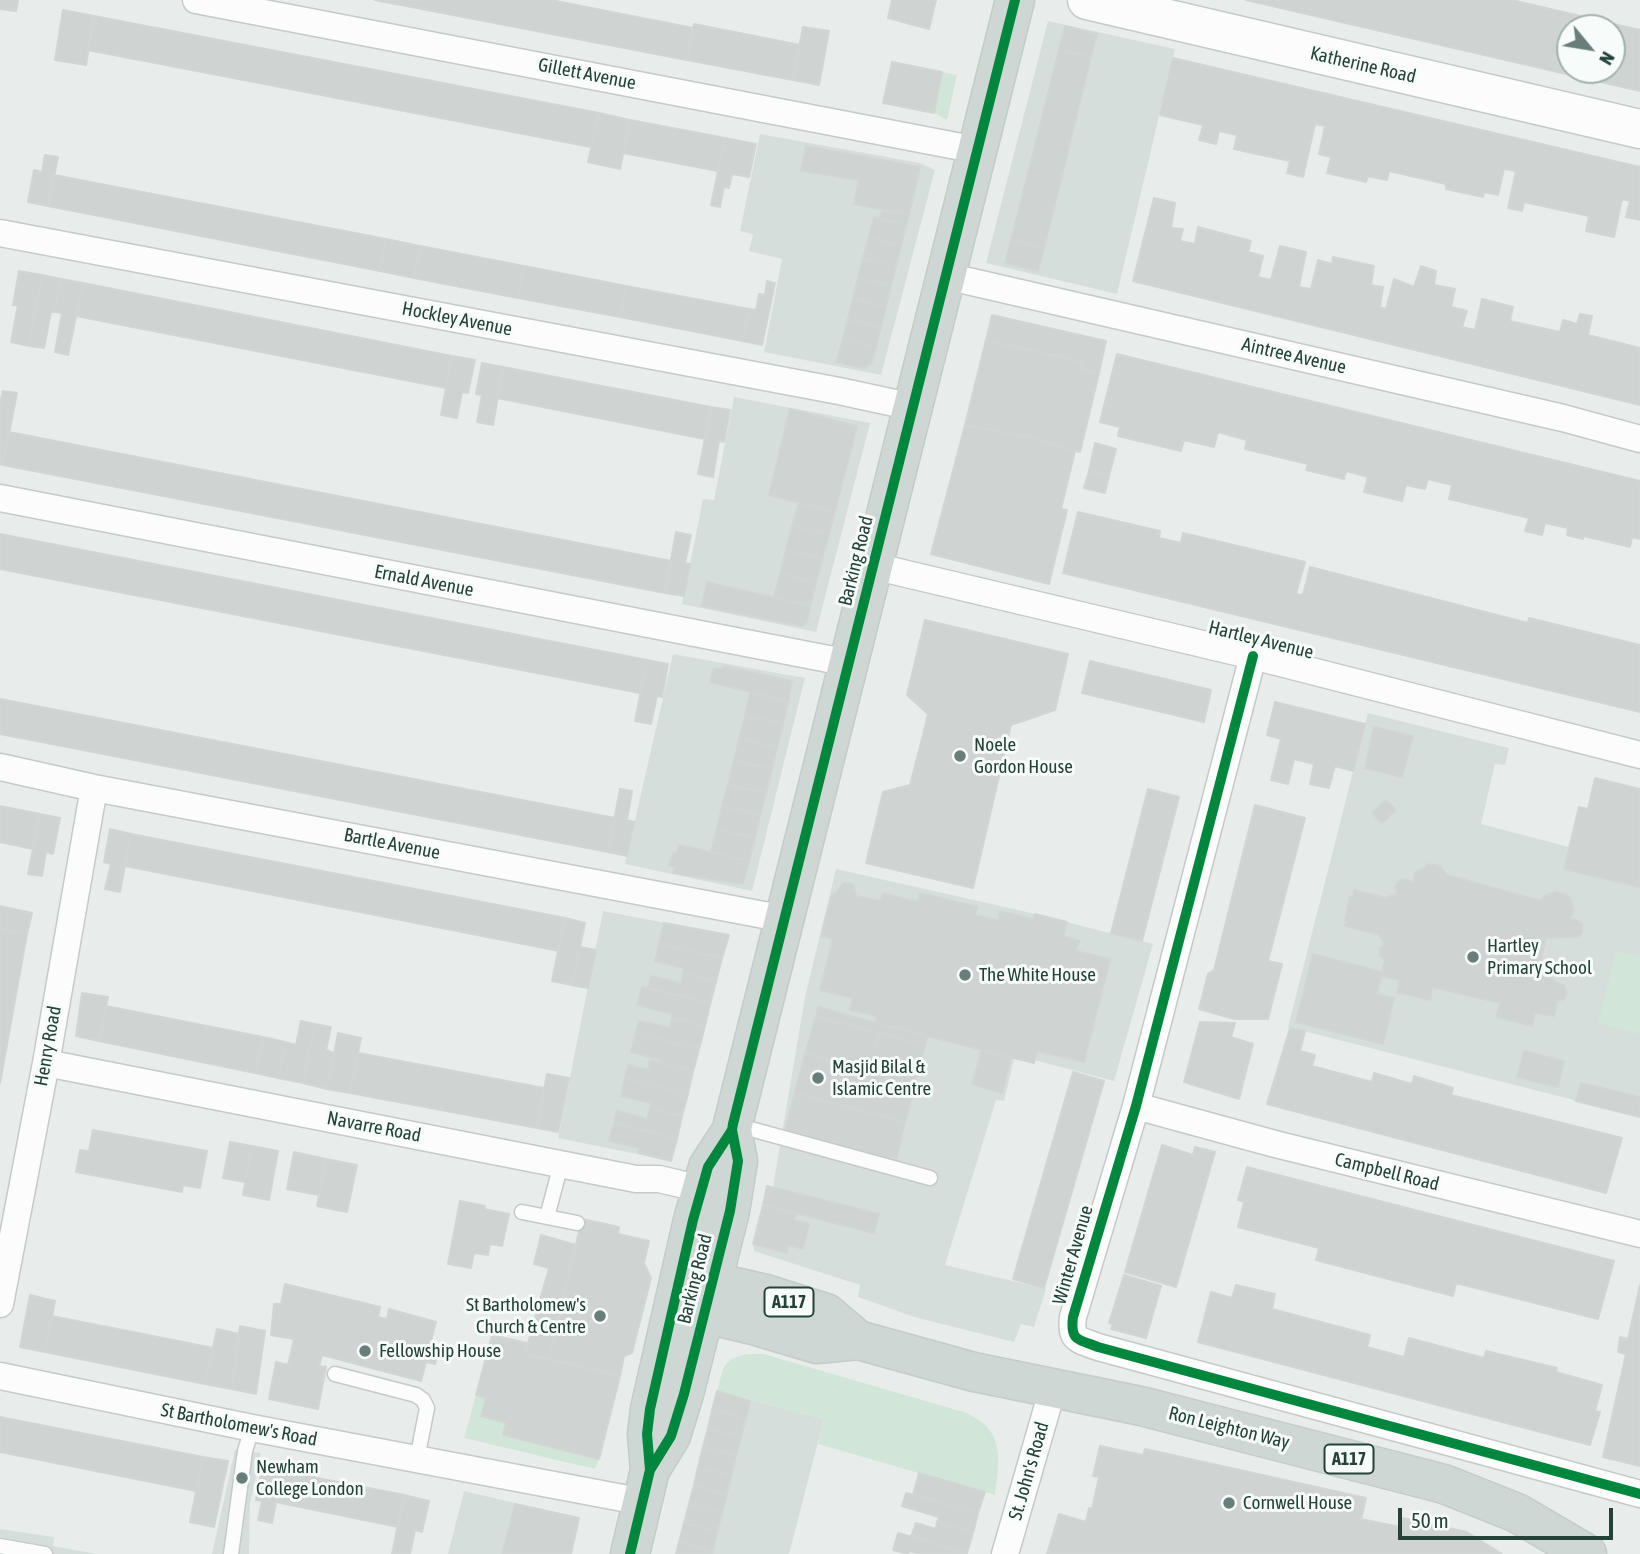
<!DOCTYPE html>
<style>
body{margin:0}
#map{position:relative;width:1640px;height:1554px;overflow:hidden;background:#e8edeb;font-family:"Asap Condensed",sans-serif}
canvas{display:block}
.north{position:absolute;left:1556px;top:14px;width:70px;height:70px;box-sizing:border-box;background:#f7fbf9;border:2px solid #a3b1ad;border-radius:50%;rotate:120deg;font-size:19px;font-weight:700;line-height:28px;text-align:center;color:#24423a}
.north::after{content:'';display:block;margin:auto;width:24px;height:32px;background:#697e78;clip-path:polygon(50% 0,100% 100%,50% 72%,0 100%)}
.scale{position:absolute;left:1398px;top:1508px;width:215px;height:32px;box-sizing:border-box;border:4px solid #24423a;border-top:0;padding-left:9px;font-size:21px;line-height:24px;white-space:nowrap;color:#24423a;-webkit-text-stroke:5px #f7fbf9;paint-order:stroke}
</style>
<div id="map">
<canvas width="1640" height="1554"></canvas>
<div class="north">N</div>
<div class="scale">50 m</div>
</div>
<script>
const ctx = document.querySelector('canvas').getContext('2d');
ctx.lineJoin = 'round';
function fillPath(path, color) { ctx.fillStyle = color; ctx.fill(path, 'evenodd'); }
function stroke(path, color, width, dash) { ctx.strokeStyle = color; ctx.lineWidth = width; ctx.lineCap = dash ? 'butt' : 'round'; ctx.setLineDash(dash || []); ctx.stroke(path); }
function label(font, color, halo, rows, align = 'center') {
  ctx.font = font + ' "Asap Condensed",sans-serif'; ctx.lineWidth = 6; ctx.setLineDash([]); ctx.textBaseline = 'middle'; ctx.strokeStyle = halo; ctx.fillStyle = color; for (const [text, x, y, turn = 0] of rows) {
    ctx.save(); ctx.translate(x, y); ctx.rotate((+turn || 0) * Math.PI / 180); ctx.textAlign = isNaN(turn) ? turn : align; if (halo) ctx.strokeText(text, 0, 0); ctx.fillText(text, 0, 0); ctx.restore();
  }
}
const built = new Path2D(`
 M1048,21L1175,49L1117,294L986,263Z
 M760,134L920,163L935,170L881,375L764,352L782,259L749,251L753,234L740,231Z
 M734,397L870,423L816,632L682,604L703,499L714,500Z
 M673,654L805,678L752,891L625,864Z
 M1368,713L1509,748L1505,765L1495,764L1481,824L1569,847L1564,869L1640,887V1117L1288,1027Z
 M836,869L1027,912L1153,944L1114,1081L1015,1055L1004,1101L996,1100L945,1265L1046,1289L1034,1327L1021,1324L1014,1342L914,1317L858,1297L860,1285L754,1251L753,1244L767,1186L773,1187L805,997Z
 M603,911L729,935L671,1161L558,1138Z
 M717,1391L824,1419L789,1554H676Z
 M235,1450L261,1453L250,1504L249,1554H212Z
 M464,1491L579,1518L571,1554H448Z
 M0,1529L54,1537L53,1546L96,1554H0Z`);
const green = new Path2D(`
 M942,72L957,75L947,120L934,113Z
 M1616,951L1640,957V1034L1598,1023Z
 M747,1354H764L967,1413C972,1416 980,1420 985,1425C1004,1443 998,1472 995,1495L818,1444L824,1419L717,1391C724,1368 721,1360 747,1354Z
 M476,1395L486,1398L482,1416L506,1423L503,1436L599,1459L595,1469L464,1438Z`);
const building = new Path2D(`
 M0,0H18L16,11L0,9Z
 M375,0H551L693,28L687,60Z
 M892,0H936L929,29L888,18Z
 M1246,0H1512L1640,30V91ZM1570,28H1612V70H1570Z
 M63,10L94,16L86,65L55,60Z
 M94,16L599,113L591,147L88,50Z
 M694,24L800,45L793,80L687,60Z
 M1065,26L1097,34L1091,57L1059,49Z
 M803,27L829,31L819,85L793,80Z
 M1059,49L1091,57L1044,248L1011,240Z
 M1173,58L1640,167V220L1626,217L1630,201L1622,199L1614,237L1586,231L1589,216L1524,202L1522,211L1508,208L1516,171L1504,169L1498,195L1484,192L1483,197L1446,189V184L1389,171L1387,180L1368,176L1366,182L1327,173L1331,157L1319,154L1325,126L1315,124L1303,177L1287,173L1290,161L1234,149L1237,135L1219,131L1216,144L1199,140L1203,125L1160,115Z
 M892,62L942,72L934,113L883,103Z
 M599,113L630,120L620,169L588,162Z
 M630,120L725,138L718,171L623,153Z
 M725,138L756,144L749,177L732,174L729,188L724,187L720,207L711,205Z
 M806,146L920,167L909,215L854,204L859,180L801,171Z
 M45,155L58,157L48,206L28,202L34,170L42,172Z
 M54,175L386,239L380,271L48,206Z
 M1154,198L1175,203L1171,228L1183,229L1180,241L1195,244L1198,227L1251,241L1248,252L1263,256L1258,277L1271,280L1280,246L1306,252L1299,287L1311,289L1318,260L1332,264L1333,257L1374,266L1371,285L1383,287L1380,307L1386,309L1394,279L1414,287L1421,266L1436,271L1434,285L1455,289L1451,307L1467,311L1462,327L1475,330L1482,299L1513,307L1510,321L1560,332L1563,320L1577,324L1580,314L1592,316L1588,335L1640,348V405L1133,281Z
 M895,211L909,215L906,225L879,218L882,212L894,214Z
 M874,217L906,225L901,246L869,237Z
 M869,237L901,246L896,266L863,258Z
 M386,239L420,246L414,278L380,271Z
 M1011,240L1044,248L1038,271L1005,263Z
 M420,246L524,266L518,298L414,278Z
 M863,258L896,266L891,286L858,278Z
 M524,266L626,286L620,317L518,298Z
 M19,271L42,275L29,346L11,342L18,305H13Z
 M42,275L61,279L55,312H51L44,348L29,346Z
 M858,278L891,286L886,307L853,298Z
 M61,279L83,283L68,355L55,352L62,313L55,312Z
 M767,281L775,283L762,345L743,341L749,309L756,310L759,294L765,295Z
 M83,283L452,356L446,388L76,316Z
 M626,286L749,309L743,341L620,317Z
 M853,298L886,307L881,327L848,319Z
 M992,315L1106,341L1099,373L1081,369L1083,362L986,340Z
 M848,319L881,327L876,348L843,339Z
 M843,339L876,348L871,364L864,368L836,362Z
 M986,340L1083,362L1081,369L1099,373L1080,452L1025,436L965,425Z
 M1117,354L1640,481V539L1632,537L1630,547L1584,536L1583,539L1567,535L1568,528L1545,523L1542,535L1525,531L1529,518L1449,499L1452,485L1428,479L1425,489L1406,485L1402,501L1364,492L1368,477L1346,471L1344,479L1306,470L1308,464L1245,449L1247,440L1218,432L1214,447L1184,440L1181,451L1118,436L1120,427L1100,422Z
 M452,356L475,360L468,393L462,392L457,418L441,415Z
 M482,363L503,367L493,425L477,422L482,395L476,394Z
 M503,367L711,407L705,439L497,398Z
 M3,391L17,393L3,465L0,464V404Z
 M711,407L730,410L724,442L719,441L713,477L698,474Z
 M790,409L857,426L835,512L769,495Z
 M965,425L1025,436L1075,451L1061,509L1067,510L1049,584L931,554Z
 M9,432L671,561L665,593L3,465Z
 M1095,443L1116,449L1109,476L1089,471Z
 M1089,471L1109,476L1105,493L1084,488Z
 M799,503L835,512L829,535L792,526Z
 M1078,512L1160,531L1159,538L1181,543L1183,533L1305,562L1296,594L1303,595L1310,567L1528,623L1529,618L1640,645V712L1063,573Z
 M792,526L829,535L822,559L786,550Z
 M676,532L691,535L685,563L690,564L684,596L665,593Z
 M0,534L647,660L640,693L0,569Z
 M786,550L822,559L816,582L780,574Z
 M780,574L816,582L810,606L774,597Z
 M707,582L810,606L807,622L802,626L702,606Z
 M925,620L1068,654L1055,710L1011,725L973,888L866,863L883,792L910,785L925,727L928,714L907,695Z
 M647,660L668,664L662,697L657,696L651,724L635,721Z
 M1090,661L1211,690L1204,722L1082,693Z
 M724,666L792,681L788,701L710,682L714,668L722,669Z
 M750,693L788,701L783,724L745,716Z
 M0,699L615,818L608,852L0,734Z
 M1275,702L1365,724L1353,771L1335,766L1329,788L1310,784L1314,764L1294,759L1288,784L1271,780L1281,739L1267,735Z
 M745,716L783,724L777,747L739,739Z
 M1374,727L1413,736L1402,777L1365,768Z
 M739,739L777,747L772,769L734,761Z
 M734,761L772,769L766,793L728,785Z
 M1595,778L1640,789V887L1564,869L1579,807L1588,809Z
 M728,785L766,793L760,815L722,806Z
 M620,789L632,791L627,820L634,822L627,856L608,852Z
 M1148,789L1179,797L1142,941L1111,933Z
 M1386,800L1396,810L1382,823L1372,813Z
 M1255,805L1305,818L1268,961L1282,964L1268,1019H1234L1199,1009L1208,974L1214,970Z
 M0,806L40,814L33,849L0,842Z
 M722,806L760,815L755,838L717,829Z
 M40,814L60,818L53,854L46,852L42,876L28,874Z
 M110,829L131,834L120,892L105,889L111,864L104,862Z
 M717,829L755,838L749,861L711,852Z
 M131,834L565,918L559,951L125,866Z
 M679,845L749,861L743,884L673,873L675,867L669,866L673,853L677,854Z
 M1429,864L1440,866L1447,875L1541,901L1545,896L1555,892L1566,894L1570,898L1574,909L1570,920H1576L1582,924V933L1578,937L1546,938L1538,972L1564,986L1567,993L1564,999L1557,1001L1554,1016L1535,1013L1532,1026L1496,1017L1500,1003L1432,987L1430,1000L1397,992L1400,980L1381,976L1385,960L1380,956V949L1385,944L1378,934L1345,926L1347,920H1345L1350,897H1353L1354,890L1386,898L1398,893L1395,887L1400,880L1407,879L1413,884L1415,873Z
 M843,883L853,884L856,896L880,901L883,894L918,902L920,893L977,907L975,915L998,920L1000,911L1033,919L1035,914L1067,922L1063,936L1079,941L1076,951L1110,959L1084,1062L1037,1051L1034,1063L876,1023L877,1016L850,1010L853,998L820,990L833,939L821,936L832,894L835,895Z
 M0,906L32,913L27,934L0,929Z
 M565,918L585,923L572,985L552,981Z
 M664,923L729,935L722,958L659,943Z
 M0,929L27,934L0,1083Z
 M659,943L722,958L716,981L683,973L684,968L655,961Z
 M580,947L596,950L588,988L572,985Z
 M1313,954L1382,972L1377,994L1394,998L1383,1044L1296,1022Z
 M683,973L716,981L710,1003L648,988L651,976L681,983Z
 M642,987L710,1003L705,1026L672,1018L673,1014L637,1005Z
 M82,993L108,997L99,1041L76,1036Z
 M106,1006L263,1037L255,1073L99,1041Z
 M818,1007L876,1023L928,1036L925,1045L816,1016Z
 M816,1016L879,1033L870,1071L805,1054Z
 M672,1018L705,1026L699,1049L636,1033L639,1021L670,1028Z
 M301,1021L315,1024L303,1083L278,1078L285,1042L296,1045Z
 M1200,1022L1235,1023L1231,1037L1253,1044L1239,1099L1184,1082Z
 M315,1024L331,1027L326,1050L334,1053L327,1089L303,1083Z
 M1290,1028L1305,1031L1300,1051L1315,1055L1312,1066L1372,1082L1374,1073L1412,1084L1414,1076L1453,1088L1451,1095L1622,1138L1606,1193L1267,1104Z
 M338,1033L361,1038L350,1093L327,1089Z
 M636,1033L699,1049L693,1071L661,1063L662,1060L631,1052Z
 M879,1033L925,1045L905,1122L795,1093L805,1054L870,1071Z
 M263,1037L285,1042L278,1078L255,1073Z
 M982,1050L1011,1058L1002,1093L972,1084Z
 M1524,1051L1564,1061L1558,1087L1517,1077Z
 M358,1053L544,1088L537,1128L350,1093Z
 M650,1060L693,1071L688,1094L625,1078L628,1065L648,1070Z
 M1073,1072L1104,1081L1044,1288L1013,1279Z
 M547,1074L569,1078L558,1132L537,1128Z
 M625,1078L688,1094L682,1116L650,1108L651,1103L621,1096Z
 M1581,1083L1640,1097V1117L1576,1101Z
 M795,1093L905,1122L896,1159L785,1130Z
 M650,1108L682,1116L677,1139L614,1123L617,1111L647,1119Z
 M614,1123L677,1139L671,1161L639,1153L640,1148L609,1141Z
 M93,1130L207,1151L200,1188L183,1185L182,1192L76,1172L80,1150L89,1151Z
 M230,1142L252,1146L245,1182L223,1178Z
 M1162,1145L1193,1155L1195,1147L1215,1152L1176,1287L1125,1272Z
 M252,1146L278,1151L269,1200L243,1195Z
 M294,1152L326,1159L319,1195L287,1189Z
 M326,1159L357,1165L347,1212L317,1206Z
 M1247,1167L1614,1261L1598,1319L1456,1283L1453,1296L1316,1260L1319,1248L1238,1227L1244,1202L1238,1200Z
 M767,1186L879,1214L874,1233L763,1205Z
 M460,1201L485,1206L484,1209L509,1214L502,1246L490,1244L488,1255L474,1253L471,1268L448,1264Z
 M763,1205L796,1213L794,1220L809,1224L803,1249L788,1245L787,1253L753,1244Z
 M582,1219L619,1227L618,1234L649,1241L644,1263L651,1278L632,1353L624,1356L620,1376L549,1359Z
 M541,1235L576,1245L549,1359L525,1354L549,1268L534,1264Z
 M1124,1275L1161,1286L1146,1338L1111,1329L1113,1324L1109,1323Z
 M285,1284L380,1307L378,1317L387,1319L389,1309L436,1322L430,1344L439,1347L435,1364L426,1362L421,1381L322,1355L319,1366L326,1367L318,1409L269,1399L276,1362L288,1365L294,1339L271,1335L274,1304H281Z
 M1236,1285L1275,1294L1272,1309L1370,1335L1367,1347L1404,1357L1409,1338L1484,1358L1486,1351L1557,1368L1556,1372L1602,1385L1595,1411L1600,1412L1590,1445L1198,1342L1211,1292L1232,1298Z
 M1640,1285V1466L1603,1457L1626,1354L1618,1352L1620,1337L1628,1339Z
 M30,1295L55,1301L45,1352L20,1347Z
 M52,1316L213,1348L205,1384L45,1352Z
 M240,1326L265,1331L256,1394L232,1389Z
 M217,1329L239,1334L232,1389L205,1384Z
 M492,1335L527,1343L525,1354L620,1376L599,1459L503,1435L506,1423L481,1416L486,1398L476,1395Z
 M717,1391L750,1401L746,1418L712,1410Z
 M712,1410L746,1418L741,1437L708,1428Z
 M0,1417L203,1457L196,1491L0,1452Z
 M708,1428L741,1437L736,1456L703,1447Z
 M1100,1446L1143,1455L1145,1449L1366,1498L1361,1519L1400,1527L1402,1518L1467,1532L1502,1554H1047L1059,1514L1086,1522L1089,1508L1092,1509L1099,1477L1093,1476Z
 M703,1447L736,1456L731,1476L698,1467Z
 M203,1457L228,1461L214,1527L190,1522Z
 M698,1467L731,1476L727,1494L694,1485Z
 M262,1468L282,1471L272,1523L258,1520L262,1501L256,1500Z
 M282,1471L404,1495L398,1527L276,1502Z
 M919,1473L985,1492L978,1513L913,1495Z
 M694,1485L727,1494L722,1513L689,1504Z
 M906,1493L978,1513L973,1533L937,1522L939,1517L902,1506Z
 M404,1495L429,1501L422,1532L415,1530L410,1554H392Z
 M515,1504L579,1518L571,1554H502Z
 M689,1504L722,1513L717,1532L684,1523Z
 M937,1522L973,1533L967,1553L911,1537L916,1523L936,1529Z
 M684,1523L717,1532L713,1551L679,1542Z
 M898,1533L967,1553V1554H920L910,1551L907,1554L893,1550Z
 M679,1542L713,1551L712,1554H676Z`);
const service = new Path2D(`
 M736,1125L930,1178
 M522,1212L577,1223
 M547,1217L561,1164
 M335,1374L416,1395L423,1400L427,1408L417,1459
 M0,1546L45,1554
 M231,1554L245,1451L252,1428`);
const minor = new Path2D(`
 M196,0L977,150
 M0,233L839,391L913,407
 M946,276L1563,418L1640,439
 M0,498L849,663
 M873,566L1253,656L1640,755
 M1253,656L1136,1106L1073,1317C1070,1341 1078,1339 1098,1347L1640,1494
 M0,767L94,788L785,919
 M46,1063L636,1179H659L702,1189
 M1136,1106L1275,1144L1640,1234
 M0,1304L46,1063L94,788
 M0,1376L252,1428L644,1502
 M1005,1554L1053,1388`);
const secondary = new Path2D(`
 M1087,0L1640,129`);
const primary = new Path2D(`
 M686,1276L766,1294L826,1313L858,1340
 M674,1306L757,1326L817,1344L858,1340L974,1372L1141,1406L1444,1484L1517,1513L1587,1554
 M650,1470L671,1436L684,1394L730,1211L738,1161L732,1130L733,1124L1015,0
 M630,1554L650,1470L647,1434L650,1409L693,1220L708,1167L732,1130`);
const cycleway = new Path2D(`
 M1253,656L1136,1106L1073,1317C1070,1341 1078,1339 1098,1347L1640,1494
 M650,1470L671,1436L684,1394L730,1211L738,1161L732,1130L733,1124L1015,0
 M630,1554L650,1470L647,1434L650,1409L693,1220L708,1167L732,1130`);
const markers = [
 [960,756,7,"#697e78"],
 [1473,957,7,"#697e78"],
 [965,975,7,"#697e78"],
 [818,1078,7,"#697e78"],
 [600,1316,7,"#697e78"],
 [365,1351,7,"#697e78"],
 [242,1478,7,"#697e78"],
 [1229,1503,7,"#697e78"]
];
const shields = [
 [789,1302,49],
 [1349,1459,49]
];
const shieldNames = [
 ["A117",789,1302],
 ["A117",1349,1459]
];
const streetNames = [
 ["Katherine Road",1363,65,13],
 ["Gillett Avenue",587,74,11],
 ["Hockley Avenue",457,319,11],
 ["Aintree Avenue",1294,356,13],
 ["Barking Road",856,561,-76],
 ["Ernald Avenue",424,581,11],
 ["Hartley Avenue",1261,640,14],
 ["Bartle Avenue",392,844,11],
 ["Henry Road",48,1046,-80],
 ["Navarre Road",374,1127,11],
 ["Campbell Road",1387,1172,14],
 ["Winter Avenue",1073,1255,-74],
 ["Barking Road",695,1279,-76],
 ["St Bartholomew's Road",239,1425,11],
 ["Ron Leighton Way",1229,1428,14],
 ["St. John's Road",1029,1471,-74]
];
const poiNames = [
 ["Noele",974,745],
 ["Gordon House",974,767],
 ["Hartley",1487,946],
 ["Primary School",1487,968],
 ["The White House",979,975],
 ["Masjid Bilal &",832,1067],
 ["Islamic Centre",832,1089],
 ["St Bartholomew's",586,1305,"right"],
 ["Church & Centre",586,1327,"right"],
 ["Fellowship House",379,1351],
 ["Newham",256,1467],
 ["College London",256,1489],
 ["Cornwell House",1243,1503]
];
fillPath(built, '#d6dedb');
fillPath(green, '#d1e6d8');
fillPath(building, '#cfd4d2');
stroke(building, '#d1d6d4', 2);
stroke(service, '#c5cac8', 17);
stroke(minor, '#c5cac8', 29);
stroke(secondary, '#c3cbc8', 41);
stroke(primary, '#c3ccc9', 41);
stroke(service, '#fcfcfc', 14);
stroke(minor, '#fcfcfc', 26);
stroke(secondary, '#fcfcfc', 38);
stroke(primary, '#cfd7d5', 38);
stroke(cycleway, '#00873e', 10);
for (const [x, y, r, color] of markers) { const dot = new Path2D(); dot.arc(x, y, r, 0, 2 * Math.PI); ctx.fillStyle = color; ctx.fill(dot); stroke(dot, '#f7fbf9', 2.5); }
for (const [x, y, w] of shields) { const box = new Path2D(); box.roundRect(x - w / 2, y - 14.5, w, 29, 5); ctx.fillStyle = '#f7fbf9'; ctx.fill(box); stroke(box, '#24423a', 2); }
label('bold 18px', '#24423a', null, shieldNames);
label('19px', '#24423a', '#f7fbf9', streetNames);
label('19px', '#24423a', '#f7fbf9', poiNames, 'left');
</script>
